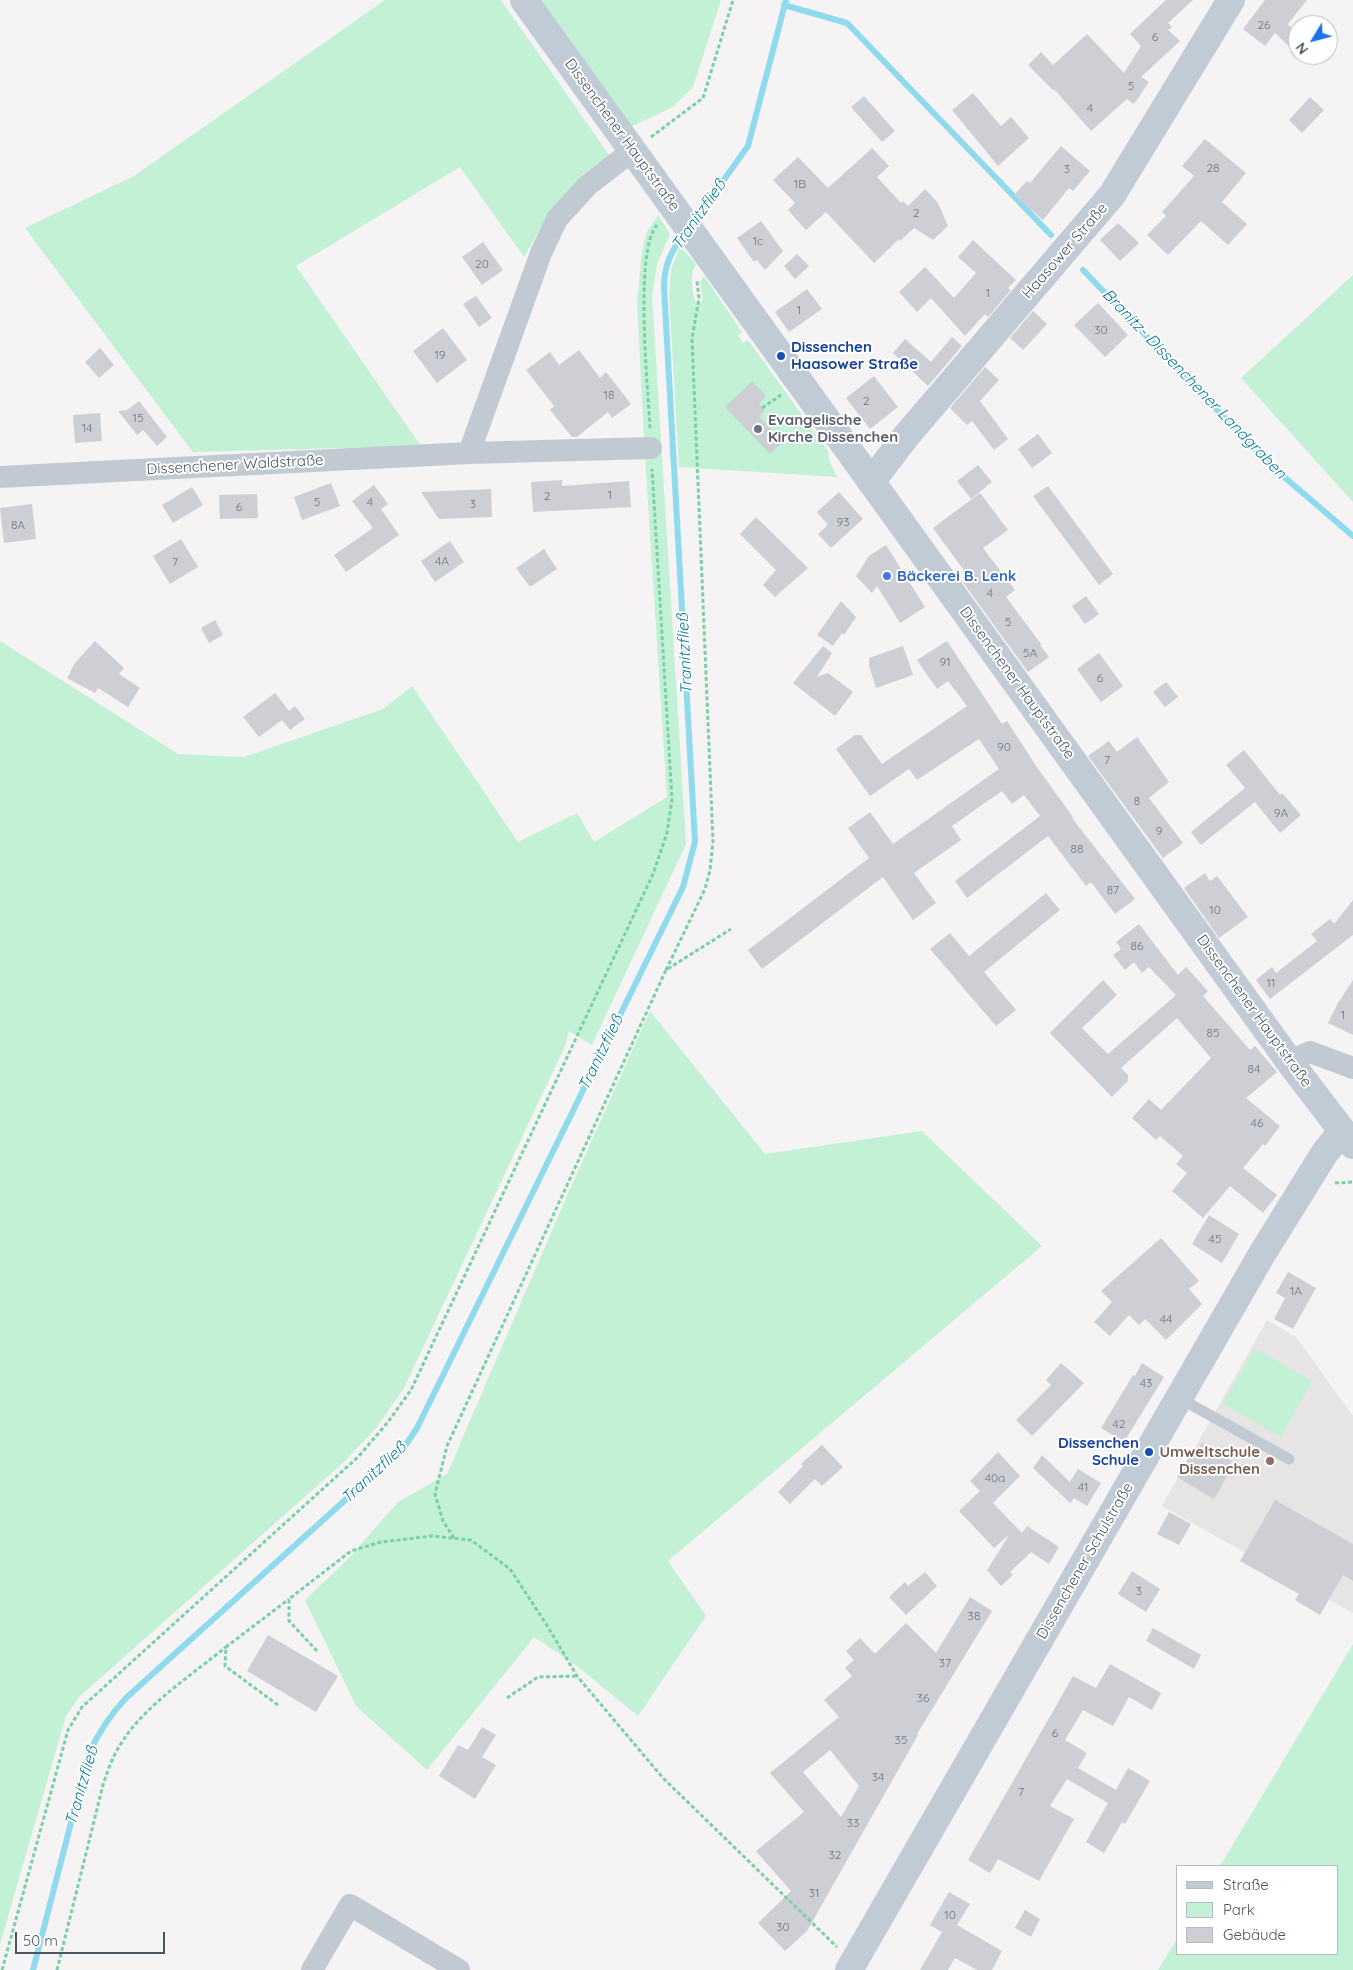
<!DOCTYPE html>
<meta charset="utf-8">
<style>
body{margin:0}
#map{position:relative;width:1353px;height:1970px;overflow:hidden;background:#f5f3f3;font-family:Quicksand,sans-serif}
canvas{display:block}
.legend{position:absolute;left:1176px;top:1865px;width:162px;height:90px;box-sizing:border-box;background:#fff;border:1px solid #b7bbc0;margin:0;padding:6px 9px;list-style:none;font-size:15px;color:#4a5661}
.legend li{display:flex;align-items:center;gap:10px;height:25px}
.legend b{width:25px;border:1px solid #b7bbc0}
.north{position:absolute;left:1288px;top:15px;width:50px;height:50px;box-sizing:border-box;background:#fff;border:1px solid #b7bbc0;border-radius:50%;rotate:233deg;font-size:14px;font-weight:700;line-height:20px;text-align:center;color:#4a5661}
.north::after{content:'';display:block;margin:auto;width:18px;height:22px;background:#1a73e8;clip-path:polygon(50% 0,100% 100%,50% 72%,0 100%)}
.scale{position:absolute;left:15px;top:1932px;width:150px;height:22px;box-sizing:border-box;border:2px solid #4a5661;border-top:0;padding-left:6px;font-size:15px;line-height:18px;white-space:nowrap;color:#4a5661;-webkit-text-stroke:4px #fff;paint-order:stroke}
</style>
<div id="map">
<canvas width="1353" height="1970"></canvas>
<ul class="legend">
<li><b style="height:6px;background:#c1cbd6"></b>Straße</li>
<li><b style="height:14px;background:#c3f1d5"></b>Park</li>
<li><b style="height:14px;background:#cdcfd5"></b>Gebäude</li>
</ul>
<div class="north">N</div>
<div class="scale">50 m</div>
</div>
<script>
const ctx = document.querySelector('canvas').getContext('2d');
ctx.lineJoin = 'round';
function fillPath(path, color) { ctx.fillStyle = color; ctx.fill(path, 'evenodd'); }
function stroke(path, color, width, dash) { ctx.strokeStyle = color; ctx.lineWidth = width; ctx.lineCap = dash ? 'butt' : 'round'; ctx.setLineDash(dash || []); ctx.stroke(path); }
function label(font, color, halo, rows, align = 'center') {
  ctx.font = font + ' Quicksand,sans-serif'; ctx.lineWidth = 4; ctx.setLineDash([]); ctx.textBaseline = 'middle'; ctx.strokeStyle = halo; ctx.fillStyle = color; for (const [text, x, y, turn = 0] of rows) {
    ctx.save(); ctx.translate(x, y); ctx.rotate((+turn || 0) * Math.PI / 180); ctx.textAlign = isNaN(turn) ? turn : align; if (halo) ctx.strokeText(text, 0, 0); ctx.fillText(text, 0, 0); ctx.restore();
  }
}
const education = new Path2D(`
 M1267,1320L1296,1337L1353,1416V1613L1162,1506Z`);
const green = new Path2D(`
 M385,0H501L609,155L582,175L548,215L524,257L460,167L296,266L421,446L193,452L25,228L134,176Z
 M535,0H721L693,87L673,107L626,129Z
 M658,215L670,234L657,264L652,295L686,844L592,1045L569,1031L565,1046L404,1388L376,1428L344,1462L79,1697L66,1716L0,1944V641L178,754L244,757L383,709L412,686L518,842L577,813L594,842L667,797L645,457L637,302L642,251L647,232Z
 M680,246L696,264C689,278 692,289 696,304H700L703,300L700,282L704,276L742,332L738,335L743,343L748,340L828,451L829,460L837,477L679,467L669,295L671,269Z
 M1353,275V502L1241,378Z
 M650,1011L765,1154L922,1131L1042,1246L668,1561L706,1616L638,1716L577,1666L534,1637L427,1770L356,1706L305,1600L348,1559L398,1502L447,1474L570,1189Z
 M1255,1348L1312,1381L1281,1437L1223,1404Z
 M1353,1644V1970H1158L1177,1939V1954H1337V1866H1220Z`);
const stream = new Path2D(`
 M784,5L847,23L1051,235
 M693,223L748,146L786,0
 M1083,270L1269,464L1353,536
 M33,1970L89,1753C99,1732 110,1715 126,1698L405,1446L417,1428L683,887L695,842L664,288C664,265 671,251 685,233`);
const building = new Path2D(`
 M1166,0H1193L1168,23L1172,27L1168,30L1180,41L1141,77L1149,82L1134,104L1127,99L1091,131L1054,89L1053,90L1028,65L1041,52L1053,65L1087,34L1124,73L1141,46L1130,34Z
 M1265,0H1307L1288,24L1298,34V55L1275,33L1265,46L1243,29Z
 M973,93L1001,126L1011,117L1029,138L998,166L952,110Z
 M864,96L895,131L882,142L851,107Z
 M1310,97L1324,110L1302,133L1289,120Z
 M1205,139L1246,173L1222,202L1247,224L1228,245L1201,221L1168,255L1147,235L1166,216L1162,212L1194,176L1182,166Z
 M1061,146L1090,171L1073,191L1069,188L1043,220L1014,195L1027,181L1030,183Z
 M872,148L889,166L877,177L901,203L903,201L908,206L925,189L938,203L948,226L933,240L914,228L900,241L899,239L874,263L826,212L806,230L788,210L795,203L773,180L798,157L828,188Z
 M761,221L783,251L765,270L757,260L754,262L737,238Z
 M1118,223L1139,243L1120,261L1100,240Z
 M973,240L1016,280L1008,288L1011,290L988,317L985,314L965,336L931,298L917,312L899,292L925,267L954,298L976,273L958,257Z
 M483,242L503,270L482,285L462,257Z
 M797,254L809,266L795,279L784,266Z
 M807,289L822,309L789,332L775,312Z
 M476,296L492,318L479,327L463,304Z
 M1098,303L1128,335L1105,357L1074,325Z
 M1033,311L1047,324L1023,350L1010,338Z
 M443,328L467,360L437,383L413,351Z
 M952,337L962,346L928,386L893,353L905,339L931,362Z
 M100,348L114,365L99,378L85,362Z
 M579,350L600,378L606,372L631,404L612,418L608,412L577,437H572L550,410L554,406L526,370L550,352L559,365Z
 M985,367L999,380L980,401L1008,439L994,450L972,421L967,425L950,408Z
 M874,376L898,407L870,429L846,398Z
 M752,381L766,396L759,404L765,411L759,416L783,442L770,454L725,407Z
 M139,401L167,437L157,446L143,430L137,435L118,411L127,410Z
 M100,413L102,441L75,443L73,415Z
 M1038,434L1052,453L1032,468L1018,449Z
 M978,465L992,482L971,499L957,481Z
 M562,480V486L629,481L631,507L533,512L531,482Z
 M331,483L340,506L302,520L294,497Z
 M374,485L388,504L381,509L399,535L346,572L334,555L373,528L352,501Z
 M1048,486L1113,574L1099,585L1033,496Z
 M192,487L203,505L173,523L162,505Z
 M491,489L492,517L439,519L421,492Z
 M839,492L863,519L831,548L818,534L828,525L817,512Z
 M980,493L1008,530L983,548L1015,590L1006,597L1041,644L1040,645L1049,657L1028,672L962,581L968,576L933,528Z
 M257,494L258,518L220,519L219,495Z
 M32,504L36,539L4,543L0,508Z
 M756,517L808,568L775,597L763,585L776,570L740,534Z
 M181,539L198,567L170,584L153,556Z
 M450,541L464,562L435,582L421,561Z
 M886,545L925,607L900,623L877,586L872,593L856,576L869,556Z
 M544,549L557,569L530,587L516,568Z
 M1086,596L1099,614L1085,624L1072,606Z
 M841,601L856,617L844,635L842,633L833,646L817,635Z
 M215,620L223,635L209,643L201,628Z
 M95,641L124,668L119,674L140,688L128,707L98,688L95,693L67,678L75,663Z
 M947,641L1002,724L1007,721L1036,766L1073,817L1072,818L1135,899L1115,914L1091,882L1086,886L1048,836L967,898L955,881L1040,816L1024,795L1012,804L1002,791L952,826L961,840L914,873L936,903L913,920L883,877L762,969L748,950L869,858L848,828L870,812L893,844L999,769L979,739L917,780L909,769L870,796L836,749L855,735H861L882,764L967,706L948,681L937,689L917,660Z
 M823,646L832,653L817,677L828,673L853,692L835,716L793,683Z
 M903,646L913,675L876,688L869,665V658Z
 M1099,653L1123,686L1101,702L1077,669Z
 M1166,682L1178,697L1165,707L1153,692Z
 M275,693L289,711L295,706L305,719L290,730L282,720L259,737L243,717Z
 M1137,737L1169,782L1149,798L1183,843L1163,858L1088,756L1109,741L1117,752Z
 M1244,750L1280,795L1282,793L1301,815L1280,833L1255,802L1201,845L1191,832L1245,788L1226,765Z
 M1205,873L1210,881L1217,876L1248,917L1219,938L1184,888Z
 M1046,893L1060,910L984,972L1016,1010L996,1026L930,949L950,933L969,956Z
 M1353,900V935L1270,999L1256,980L1272,967L1276,973L1317,941L1311,934L1330,919L1334,924Z
 M1139,924L1178,975L1186,967L1208,991L1203,996L1250,1050L1255,1046L1277,1072L1246,1098L1280,1126L1265,1146L1263,1144L1243,1168L1277,1195L1263,1213L1230,1186L1203,1218L1172,1191L1187,1173L1176,1164L1183,1156L1160,1136L1156,1140L1132,1118L1149,1099L1161,1110L1211,1058L1177,1018L1121,1068L1128,1075V1081L1112,1097L1050,1033L1103,980L1117,995L1082,1028L1108,1054L1176,995L1149,967L1142,973L1134,962L1125,970L1113,955L1121,949L1116,942Z
 M1353,980V1035L1328,1023L1338,1003Z
 M1209,1215L1239,1234L1222,1263L1192,1244Z
 M1161,1238L1199,1281L1189,1289L1202,1304L1166,1340L1145,1319L1139,1325L1129,1315L1110,1336L1094,1322L1112,1302L1101,1291Z
 M1288,1272L1316,1288L1293,1329L1274,1319L1285,1298L1276,1293Z
 M1061,1363L1084,1383L1032,1436L1016,1420L1051,1385L1046,1380Z
 M1142,1363L1164,1377L1124,1442L1101,1428L1133,1375L1135,1376Z
 M1202,1443L1232,1461L1227,1469L1230,1471L1214,1499L1177,1477L1194,1449L1197,1451Z
 M822,1445L843,1467L822,1486L815,1479L790,1504L778,1492L803,1466L801,1464Z
 M998,1452L1020,1476L993,1503L1022,1533L1027,1526L1059,1547L1049,1564L1031,1552L1010,1572L1013,1575L1001,1586L987,1570L1009,1535L994,1548L959,1511L980,1491L970,1481Z
 M1042,1455L1070,1482L1078,1469L1101,1483L1087,1506L1074,1498L1070,1503L1033,1468Z
 M1275,1500L1353,1544V1581L1343,1575L1320,1615L1295,1600L1299,1594L1240,1561Z
 M1169,1512L1191,1524L1179,1545L1157,1534Z
 M1132,1571L1160,1589L1146,1612L1118,1594Z
 M925,1572L937,1586L906,1615L889,1597L905,1582L908,1586Z
 M970,1597L992,1611L917,1734L918,1735L807,1931L785,1951L758,1923L791,1891L756,1851L804,1812L770,1773L839,1717L824,1700L852,1676L845,1668L854,1660L846,1651L860,1638L875,1654L906,1623L936,1653ZM830,1750L859,1786L841,1817L803,1772Z
 M1153,1628L1201,1655L1194,1669L1146,1641Z
 M268,1635L338,1676L316,1712L247,1671Z
 M1110,1664L1161,1693L1152,1710L1129,1697L1113,1726L1083,1710L1065,1740L1087,1753L1078,1768L1116,1790L1128,1768L1150,1781L1125,1824L1122,1822L1104,1853L1086,1842L1108,1803L1067,1779L1050,1806L1074,1819L1039,1881L998,1859L990,1873L968,1860L1073,1676L1096,1688Z
 M482,1727L496,1735L482,1757L496,1765L475,1799L439,1776L458,1745L468,1750Z
 M949,1892L970,1904L957,1925L1002,1951L992,1970H977L955,1958L948,1970H920L942,1932L930,1925Z
 M1025,1910L1040,1919L1031,1937L1015,1928Z`);
const path = new Path2D(`
 M651,137L703,98L733,0
 M762,408L781,395
 M650,428C648,388 634,250 657,225
 M666,970L705,889L710,870L713,842L692,339L699,298L697,281
 M1335,1183L1353,1182
 M454,1538L443,1521L435,1494L447,1446L666,970L731,929
 M317,1651L289,1621V1599L351,1551L381,1542L432,1536L471,1540L510,1569L548,1627L577,1676L663,1778L837,1947
 M507,1698L538,1677L577,1676
 M278,1705L225,1666L226,1647L289,1599
 M2,1970L68,1730L82,1707L358,1457L388,1422L411,1390L653,874L667,833L672,799L652,469
 M57,1970L103,1785C108,1769 114,1753 124,1739C146,1705 194,1673 226,1647`);
const lane = new Path2D(`
 M1179,1398L1289,1459`);
const street = new Path2D(`
 M469,453L651,448
 M0,477L469,453L541,253L557,219L588,185L632,151
 M1292,1065L1301,1056L1310,1052L1353,1068
 M312,1970L350,1905L459,1970`);
const secondary = new Path2D(`
 M524,0L1292,1065L1353,1145
 M871,482L907,435L1112,195L1231,0
 M849,1970L1262,1254L1324,1154L1342,1131`);
const markers = [
 [781,356,5,"#1a4fb4"],
 [758,429,5,"#6b7280"],
 [887,576,5,"#3f7fe0"],
 [1149,1452,5,"#1a4fb4"],
 [1270,1461,5,"#8d6e63"]
];
const numberNames = [
 ["26",1264,25],
 ["6",1155,37],
 ["5",1131,86],
 ["4",1090,108],
 ["28",1213,168],
 ["3",1067,169],
 ["1B",800,184],
 ["2",916,213],
 ["1c",758,241],
 ["20",482,264],
 ["1",988,293],
 ["1",799,310],
 ["30",1101,330],
 ["19",440,355],
 ["18",609,395],
 ["2",866,401],
 ["15",138,418],
 ["14",87,428],
 ["1",610,495],
 ["2",547,496],
 ["5",317,502],
 ["4",370,502],
 ["3",473,504],
 ["6",239,507],
 ["93",843,522],
 ["8A",18,525],
 ["4A",442,561],
 ["7",175,562],
 ["4",990,593],
 ["5",1008,622],
 ["5A",1030,653],
 ["91",945,662],
 ["6",1100,678],
 ["90",1004,747],
 ["7",1107,760],
 ["8",1137,801],
 ["9A",1281,813],
 ["9",1159,831],
 ["88",1077,849],
 ["87",1113,890],
 ["10",1215,910],
 ["86",1137,946],
 ["11",1271,983],
 ["1",1343,1015],
 ["85",1213,1033],
 ["84",1254,1069],
 ["46",1257,1123],
 ["45",1215,1239],
 ["1A",1296,1291],
 ["44",1166,1319],
 ["43",1146,1383],
 ["42",1119,1424],
 ["40a",995,1478],
 ["41",1083,1487],
 ["3",1139,1591],
 ["38",974,1616],
 ["37",945,1663],
 ["36",923,1698],
 ["6",1055,1733],
 ["35",901,1740],
 ["34",878,1777],
 ["7",1021,1792],
 ["33",853,1823],
 ["32",835,1855],
 ["31",814,1893],
 ["10",950,1915],
 ["30",783,1927]
];
const streetNames = [
 ["Dissenchener Hauptstraße",622,135,54],
 ["Haasower Straße",1065,251,-49],
 ["Dissenchener Waldstraße",235,465,-3],
 ["Dissenchener Hauptstraße",1017,683,54],
 ["Dissenchener Hauptstraße",1254,1011,54],
 ["Dissenchener Schulstraße",1085,1561,-60]
];
const transitNames = [
 ["Dissenchen",791,347],
 ["Haasower Straße",791,364],
 ["Dissenchen",1139,1443,"right"],
 ["Schule",1139,1460,"right"]
];
const worshipNames = [
 ["Evangelische",768,420],
 ["Kirche Dissenchen",768,437]
];
const shopNames = [
 ["Bäckerei B. Lenk",897,576]
];
const educationNames = [
 ["Umweltschule",1260,1452],
 ["Dissenchen",1260,1469]
];
const waterNames = [
 ["Tranitzfließ",699,215,-55],
 ["Branitz- Dissenchener Landgraben",1194,384,46],
 ["Tranitzfließ",685,654,-93],
 ["Tranitzfließ",601,1053,-64],
 ["Tranitzfließ",374,1473,-43],
 ["Tranitzfließ",82,1786,-74]
];
fillPath(education, '#e6e4e5');
fillPath(green, '#c3f1d5');
stroke(stream, '#90daee', 6);
fillPath(building, '#cdcfd5');
stroke(path, '#7ad0a6', 3, [4, 2.5]);
stroke(lane, '#c1cad2', 11);
stroke(street, '#c1cad2', 22);
stroke(secondary, '#c1cbd6', 28);
for (const [x, y, r, color] of markers) { const dot = new Path2D(); dot.arc(x, y, r, 0, 2 * Math.PI); ctx.fillStyle = color; ctx.fill(dot); stroke(dot, '#fff', 2); }
label('12px', '#6b747e', null, numberNames);
label('15px', '#4a5661', '#fff', streetNames);
label('bold 15px', '#164399', '#fff', transitNames, 'left');
label('bold 15px', '#5b616d', '#fff', worshipNames, 'left');
label('bold 15px', '#366cbe', '#fff', shopNames, 'left');
label('bold 15px', '#785e54', '#fff', educationNames, 'right');
label('italic 16px', '#0c7c9b', '#fff', waterNames);
</script>
